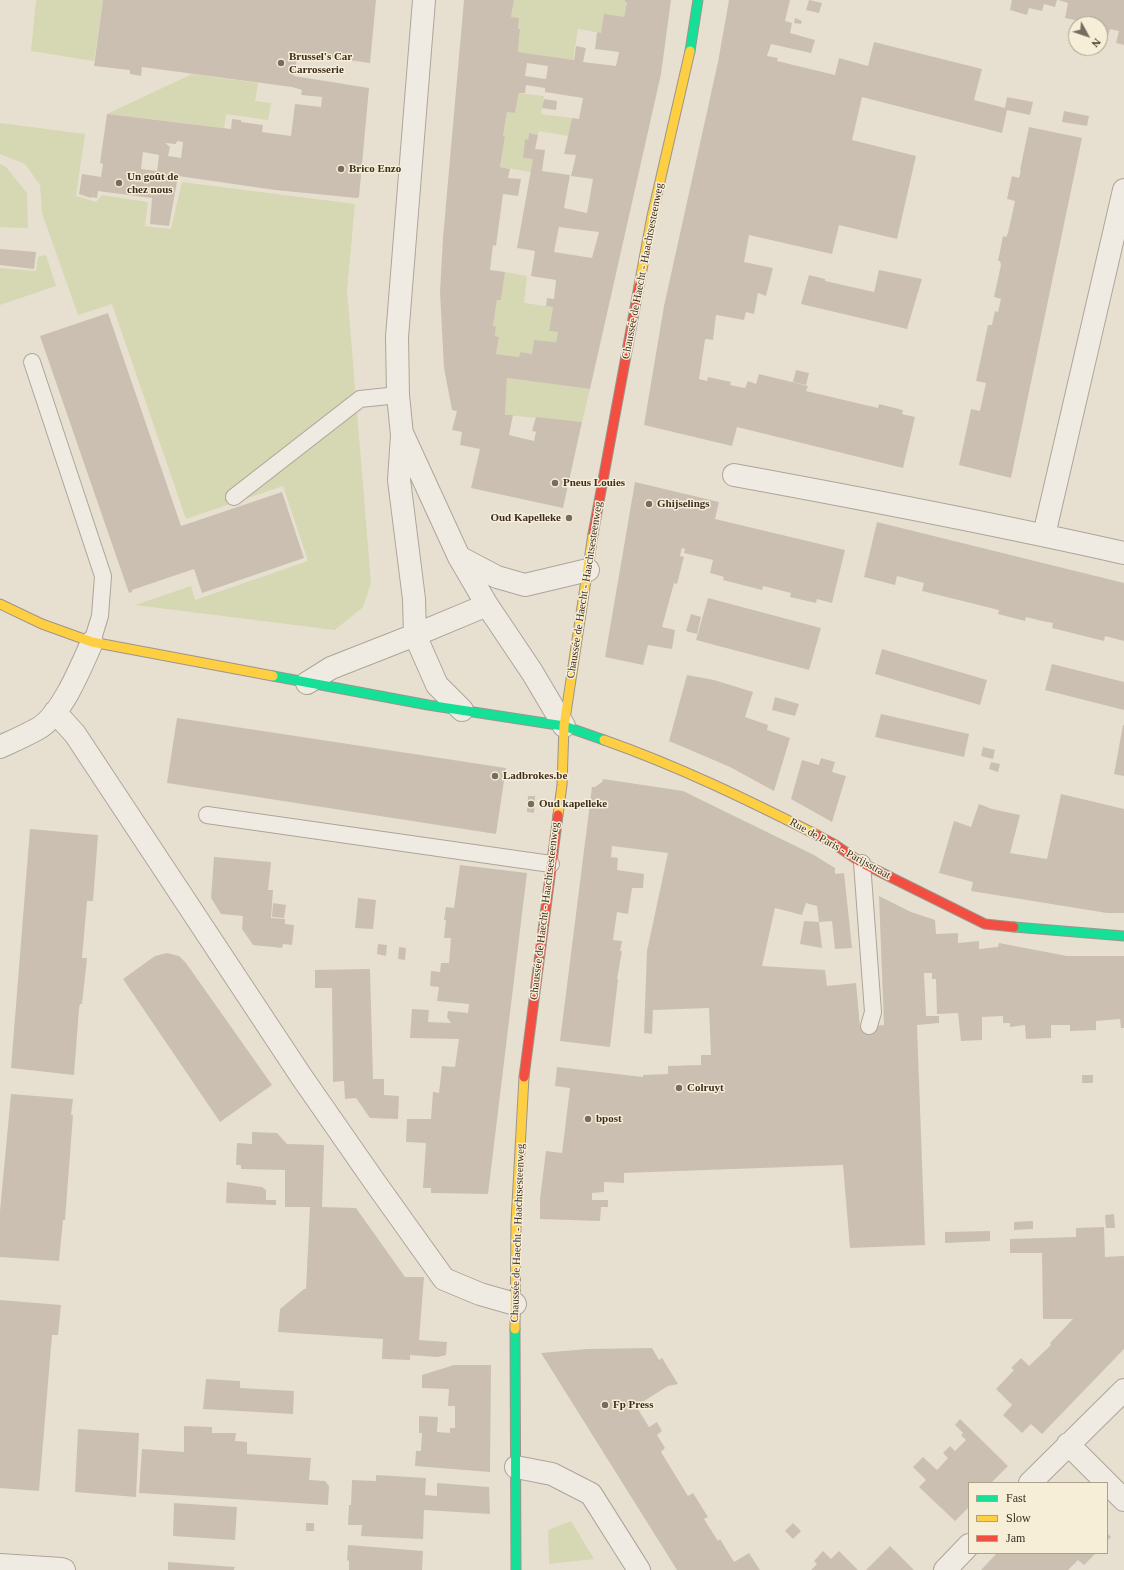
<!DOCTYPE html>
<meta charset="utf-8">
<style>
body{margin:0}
#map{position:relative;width:1124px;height:1570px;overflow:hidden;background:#e7e0d1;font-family:"Times New Roman",serif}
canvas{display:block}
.legend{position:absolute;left:968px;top:1482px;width:140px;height:72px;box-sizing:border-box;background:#f7eed8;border:1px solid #ada18e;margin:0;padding:5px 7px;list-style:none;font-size:12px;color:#3d2e20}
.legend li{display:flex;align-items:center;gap:8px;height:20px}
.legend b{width:20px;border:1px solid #ada18e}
.north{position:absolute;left:1068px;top:16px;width:40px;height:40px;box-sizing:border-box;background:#f7eed8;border:1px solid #ada18e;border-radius:50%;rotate:130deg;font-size:11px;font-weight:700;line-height:16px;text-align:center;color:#3d2e20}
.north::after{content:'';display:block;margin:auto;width:14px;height:18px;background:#786c5e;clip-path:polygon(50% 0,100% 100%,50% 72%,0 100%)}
</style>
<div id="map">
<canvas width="1124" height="1570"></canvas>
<ul class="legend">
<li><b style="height:5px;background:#16e098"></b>Fast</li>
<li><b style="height:5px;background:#ffcf43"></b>Slow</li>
<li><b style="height:5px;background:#f24e42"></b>Jam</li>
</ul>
<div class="north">N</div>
</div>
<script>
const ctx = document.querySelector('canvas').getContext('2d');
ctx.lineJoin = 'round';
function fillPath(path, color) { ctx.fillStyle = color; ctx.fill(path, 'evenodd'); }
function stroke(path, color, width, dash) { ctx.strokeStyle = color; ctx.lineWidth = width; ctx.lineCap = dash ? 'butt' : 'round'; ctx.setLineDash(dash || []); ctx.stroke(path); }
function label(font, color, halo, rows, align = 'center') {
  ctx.font = font + ' "Times New Roman",serif'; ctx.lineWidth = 3; ctx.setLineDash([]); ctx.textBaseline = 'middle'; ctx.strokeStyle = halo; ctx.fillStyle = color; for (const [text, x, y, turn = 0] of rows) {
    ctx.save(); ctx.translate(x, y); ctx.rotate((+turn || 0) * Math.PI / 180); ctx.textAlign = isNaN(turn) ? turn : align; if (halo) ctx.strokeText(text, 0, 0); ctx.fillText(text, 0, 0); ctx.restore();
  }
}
const green = new Path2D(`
 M36,0H103L94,61L31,51Z
 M514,0H625V2H627L624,17L601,33L578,29L573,60L518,52L520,29H518L519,19L511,17Z
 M192,74L258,83L255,101L271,103L268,120L226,114L224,128L107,114Z
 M519,93L544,96L541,114L572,118L568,136L539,131L538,135L529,133L528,140H525L523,158L533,159L531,172L500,167L505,136H503L507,112L515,113Z
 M0,123L85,134L76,196L96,202L102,195L148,202L145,226L171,229L182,182L355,204L347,290L371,583L363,607L335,630L135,605L191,586L195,600L308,561L283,486L186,519L112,304L78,315L42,213L40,185L25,164L0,154Z
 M0,164L6,167L27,193L28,228L0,227Z
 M46,255L56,286L0,305V268L36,271L38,257Z
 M505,272L527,276L524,303L553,307L549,331L558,332L556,342L534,340L532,354L520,352L519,357L496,354L499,337L495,336L496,326H493L497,300H501Z
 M507,378L590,389L582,422L505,415Z
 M571,1521L594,1559L549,1564L548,1530Z`);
const building = new Path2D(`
 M103,0H376L370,63L298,53L294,76L369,88L359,197L357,198L275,190L178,176L169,226L150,224L152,198L98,191L97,198L91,197V198L79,194L82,174L101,177L103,164L100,163L107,114L231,129L232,119L241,120V122L263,125L262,132L291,136L295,104L321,107L322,97L301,95L302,90L292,87L142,67L141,76L130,74V70L94,66ZM177,141L183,142L181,158L168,156L170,147L165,143L176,144ZM143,152L159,155L157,171L141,169Z
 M464,0H514L511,17L519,18L518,29H520L518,52L574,60L576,46L586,48L583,62L616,66L619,52L595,49L597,32L601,33L604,14L624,17L627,2H625V0H671L661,74L590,389L507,378L505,415H513L509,435L534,441L536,432L532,431L536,417L582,422L563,508L471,488L480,449L460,445L462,432L452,430L457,411L452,410L444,368L440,292L443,238ZM527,63L548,66L546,79L525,76ZM526,85L545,88V92L583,98L579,119L572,118L564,154L576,155L571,176L593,179L587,213L564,208L570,175L542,171L545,150L535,149L538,135L529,133L528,140L525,139L523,158L533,159L517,248L535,251L531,276L556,280L554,299L547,298L546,306L553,307L549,331L558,332L556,342L534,340L532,354L520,352L519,357L496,354L499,337L495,336L496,326H493L497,300H501L505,272L490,270L493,245L496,246L503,194L518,196L521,179L508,178L510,169L500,167L505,136H503L507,112L515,113L519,93H525ZM559,227L599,232L592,258L554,252Z
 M729,0H790L785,21L792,23L790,33L815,40L811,53L771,44L767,56L778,58L777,61L835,75L839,58L868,66L874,42L982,69L974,100L1005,108L1007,97L1033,102L1030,115L1007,110L1002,133L862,97L852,140L916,156L897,239L839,225L832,254L749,235L744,262L773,268L766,296L758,293L754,314L746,312L744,320L716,315L713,340L706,339L705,340L699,379L707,381L708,377L731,382L730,385L745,388L748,381L756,384L759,374L808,386L806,391L878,408L879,404L903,410L902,414L915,417L903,468L737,427L732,446L644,425L664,306L718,62Z
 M809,0L822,3L819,13L806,10Z
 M1012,0H1057L1055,7L1044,4L1042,11L1029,8L1027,15L1010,10Z
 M1058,0H1124V45L1116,43L1119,31L1110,29L1107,40L1100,39V24H1083L1084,22L1065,18L1068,3Z
 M795,18L802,21L801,24L794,23Z
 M544,99L557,101L556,110L542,108Z
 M1064,111L1089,116L1087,126L1062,122Z
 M1029,127L1082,138L1011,478L959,465L971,409L980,411L986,383L976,381L988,325H992L995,311L998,312L1001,299L994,297L1001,265L1000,261H998L1003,236L1006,237L1008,233L1015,201L1007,199L1012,176L1019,178L1021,170H1020Z
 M0,249L36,252L34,269L0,265Z
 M879,270L922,279L907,329L801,304L809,275L825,279V281L874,292Z
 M108,313L181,526L282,492L304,558L202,593L194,569L132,590V592L129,593L40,336Z
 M796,370L809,373L806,385L793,382Z
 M635,482L719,502L715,519L845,550L832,603L817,599L816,603L790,597L791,593L763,586L762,590L723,580L724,577L710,573L713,560L684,553L685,549L682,548L680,556L684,557L677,584L674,583L662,627L675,630L672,649L648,645L643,665L605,657Z
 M877,522L1124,583V641L1105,636L1104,641L1052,628L1053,623L1042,621L1026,617L1025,621L998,614L999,610L922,591L924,583L897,576L895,585L864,577Z
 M708,598L821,628L809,670L696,640Z
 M691,614L701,617L697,634L686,631Z
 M882,649L987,680L980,705L875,674Z
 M1052,664L1124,682V710L1045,690Z
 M687,675L714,680L753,692L745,717L768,725L767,730L790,738L774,791L730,767L669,741Z
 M775,697L799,704L795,716L772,710Z
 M881,714L969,734L964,757L875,737Z
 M177,718L506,768L496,834L167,783Z
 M1123,725H1124V776L1114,774Z
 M983,747L995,750L993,759L981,756Z
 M821,758L835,762L832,772L846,776L832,822L791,799L802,760L819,765Z
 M991,762L1000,764L998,772L989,769Z
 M603,779L683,791L814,855L835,868V874L844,873L852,948L835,949L832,921L819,922L822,948L800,944L804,921L819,922L817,906L806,903L802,915L775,908L762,966L825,970L827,986L856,983L860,1027L884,1025L879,896L911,912L935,920L936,934L958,933V943L979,941V949L998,947L999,943L1067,956H1124V1028H1121L1120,1019L1096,1021V1030L1070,1031V1025H1051V1038L1026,1039L1025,1025L1010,1027V1023H1003V1016L982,1017V1040L961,1041L958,1013L937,1014L936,979H932V973H924L926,1016H939V1023L917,1025L925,1245L850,1248L843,1165L624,1173V1183L604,1182V1192L592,1193V1200H608V1207H601L600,1221L540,1219V1199L546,1151L562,1153L570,1088L555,1086L557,1067L643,1077V1075L668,1074V1066L701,1065V1055H711L709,1008L653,1010L652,1034L644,1033L647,951L668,853L612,846L611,857L618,858L617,870L644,874L643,888H632L628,914L617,912L613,940L622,941L620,951H622L617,979H618L610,1047L560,1041L592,787H595L602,782Z
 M1061,794L1124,809V913H1107L971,891L973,882L939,873L954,821L971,827L979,804L992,809L1020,815L1010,853L1047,859Z
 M528,796H535L534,813L527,812Z
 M30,829L98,835L93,901H87L82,958H87L82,1004H80L79,1009L74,1075L11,1068Z
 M214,857L271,862L268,890H273L271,918L285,919V924L294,925L292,945L283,944L282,948L253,945L242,929L243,916L221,914L211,898Z
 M460,865L527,873L488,1194L431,1193V1188H423L426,1143L406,1142L407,1119H431L433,1092L439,1093L442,1066L455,1067L459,1039L410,1038L412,1009L429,1010L428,1022L451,1023L447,1017L448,1011L468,1013L469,1004L437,1001L439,987L430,986L431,971L440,972L441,963H449L451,938H444L446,920H444L446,907L454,908Z
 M358,898L376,900L373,929L355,928Z
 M273,903L286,905L284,918L272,917Z
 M378,944L387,945L386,956L377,954Z
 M399,947L406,948L405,960L398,959Z
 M167,953L179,956L186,963L272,1085L220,1122L123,979L155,956Z
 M370,969L373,1079H384V1095L399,1096L398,1119L370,1118L356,1098L345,1099L344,1081L333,1082L332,988H315V970Z
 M1082,1075H1093V1083H1082Z
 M11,1094L73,1099L71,1115H73L65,1220H63L59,1261L0,1257V1211Z
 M252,1132L277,1133L287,1144L324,1145L322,1207L356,1208L405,1277H424L419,1340L447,1342L446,1355L438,1357L410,1355V1360L382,1359L383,1339L278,1332L280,1309L304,1289H306L310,1207H285V1170L241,1169V1165H236L237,1143L252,1144Z
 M227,1182L262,1187L266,1190V1200H276V1205L226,1203Z
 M1114,1214L1115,1228H1106L1105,1215Z
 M1033,1221V1229L1014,1230V1222Z
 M1104,1227L1105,1257L1124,1256V1349L1042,1434L1031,1424L1022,1433L1003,1415L1012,1405L996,1389L1014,1370L1011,1368L1021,1358L1029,1366L1051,1345L1050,1343L1073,1319H1043L1042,1253H1010V1239L1076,1237V1228Z
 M990,1231V1241L945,1243V1232Z
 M0,1300L61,1305L58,1335H52L39,1491L0,1488Z
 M652,1348L659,1360L662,1358L678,1384L668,1386L636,1406L649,1427L657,1422L662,1431L657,1435L665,1448L661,1452L688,1496L693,1493L708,1517L704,1519L718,1541L720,1539L734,1562L749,1553L760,1570H677L541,1353L587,1349Z
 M454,1365H491L490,1472L415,1466L416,1451H421L422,1433H419V1416L438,1417L437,1432L450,1433V1428H455V1406H448L449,1389L422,1388V1375Z
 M206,1379L240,1381V1388L294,1391L293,1414L203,1409Z
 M960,1419L1008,1466L991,1483H969V1507L955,1521L919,1487L926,1480L913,1467L923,1457L937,1470L948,1458L943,1453L950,1446L955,1451L966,1440L961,1435L963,1433L955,1425Z
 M184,1426L212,1427V1433H236L235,1441L247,1442V1454L311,1458L309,1480L325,1481L329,1486L328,1505L139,1493L142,1449L184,1452Z
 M78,1429L139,1433L136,1497L75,1492Z
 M376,1475L426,1478L425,1495L437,1496V1483L489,1487L490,1514L424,1510L423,1539L361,1536L362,1525H348L349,1505H351L352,1480L376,1481Z
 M174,1503L237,1507L235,1540L173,1536Z
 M306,1523H314V1531H306Z
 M793,1523L801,1531L793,1539L785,1531Z
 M1107,1533L1111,1537L1107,1541Z
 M348,1545L423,1551L422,1570H349V1561L347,1560Z
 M890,1546L914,1570H866Z
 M823,1551L831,1559L839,1551L858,1570H811L817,1564L814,1561Z
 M997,1553H1096L1084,1565L1078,1560L1068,1570H981Z
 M168,1562L235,1567L234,1570H168Z`);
const lane = new Path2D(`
 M32,362L103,576L100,616L92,642
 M234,497L360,399L398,395
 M207,815L551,864
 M862,863L873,1012L869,1026`);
const street = new Path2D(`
 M424,0L397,337L398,395L402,435L399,480L414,599L415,635L437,685L462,710
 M403,435L459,557L487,605L532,672L564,726
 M734,475C865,499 995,524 1124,553
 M1044,535L1124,190
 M459,557L497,577L525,585L588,570
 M307,683L331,668L415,635L487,605
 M55,712L75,734L301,1076L374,1181L444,1279L480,1294L515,1304
 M0,747C13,741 27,735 39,728C62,714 81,667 92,642
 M1068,1444L1124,1500
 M516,1467L552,1474L591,1494L639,1570
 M1030,1483L1124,1390
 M0,1565L61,1569L64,1570
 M945,1570L969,1545`);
const fast = new Path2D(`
 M690,51L698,0
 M273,676L428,705L564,726L604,740
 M1014,927L1124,936
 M515,1329L516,1570`);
const slow = new Path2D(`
 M639,286L652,216L690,51
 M0,604L42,624L92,642L273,676
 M604,740C678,766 748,800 817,835
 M558,815L562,785L564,726L593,534
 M515,1329L516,1222L524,1077`);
const jam = new Path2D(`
 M593,534L639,286
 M817,835L834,844L862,863L985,924L1014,927
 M524,1077L558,815`);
const markers = [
 [281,63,4,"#786c5e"],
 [341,169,4,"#786c5e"],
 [119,183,4,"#786c5e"],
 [555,483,4,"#786c5e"],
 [649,504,4,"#786c5e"],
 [569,518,4,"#786c5e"],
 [495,776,4,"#786c5e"],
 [531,804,4,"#786c5e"],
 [679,1088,4,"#786c5e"],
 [588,1119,4,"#786c5e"],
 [605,1405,4,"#786c5e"]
];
const poiNames = [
 ["Brussel's Car",289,57],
 ["Carrosserie",289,70],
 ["Brico Enzo",349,169],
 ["Un goût de",127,177],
 ["chez nous",127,190],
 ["Pneus Louies",563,483],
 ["Ghijselings",657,504],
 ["Oud Kapelleke",561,518,"right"],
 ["Ladbrokes.be",503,776],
 ["Oud kapelleke",539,804],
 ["Colruyt",687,1088],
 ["bpost",596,1119],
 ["Fp Press",613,1405]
];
const streetNames = [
 ["Chaussée de Haecht - Haachtsesteenweg",643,271,-79],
 ["Chaussée de Haecht - Haachtsesteenweg",585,590,-81],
 ["Rue de Paris - Parijsstraat",840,849,29],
 ["Chaussée de Haecht - Haachtsesteenweg",545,911,-83],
 ["Chaussée de Haecht - Haachtsesteenweg",518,1233,-88]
];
fillPath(green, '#d6d7b3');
fillPath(building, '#cbbfb2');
stroke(lane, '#ada599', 18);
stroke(street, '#ada599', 24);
stroke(fast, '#9c958a', 11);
stroke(slow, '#9c958a', 11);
stroke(jam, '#9c958a', 11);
stroke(lane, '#efebe3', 16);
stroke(street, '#efebe3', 22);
stroke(fast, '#16e098', 9);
stroke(slow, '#ffcf43', 9);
stroke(jam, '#f24e42', 9);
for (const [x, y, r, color] of markers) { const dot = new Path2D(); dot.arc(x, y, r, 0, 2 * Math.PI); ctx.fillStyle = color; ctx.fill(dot); stroke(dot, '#f7eed8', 1.5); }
label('bold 11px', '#3d2e20', '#f7eed8', poiNames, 'left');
label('11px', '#3d2e20', '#f7eed8', streetNames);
</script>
